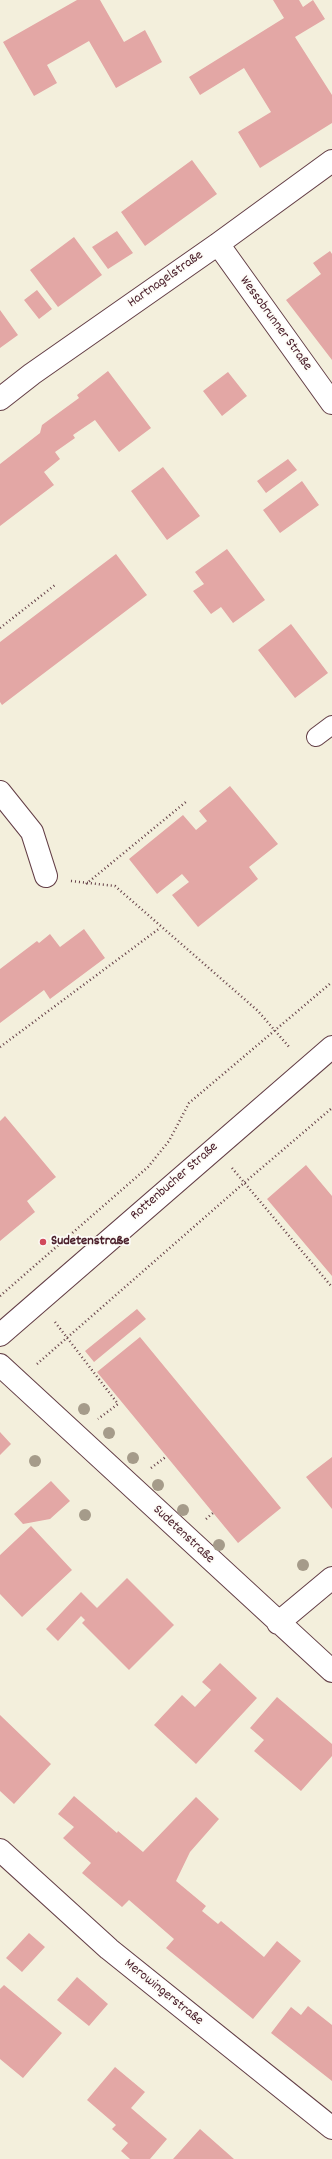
<!DOCTYPE html>
<meta charset="utf-8">
<style>
body{margin:0}
canvas{display:block;background:#f3efdc}
</style>
<canvas width="332" height="2159"></canvas>
<script>
const ctx = document.querySelector('canvas').getContext('2d');
ctx.lineJoin = 'round';
function fillPath(path, color) { ctx.fillStyle = color; ctx.fill(path, 'evenodd'); }
function stroke(path, color, width, dash) { ctx.strokeStyle = color; ctx.lineWidth = width; ctx.lineCap = dash ? 'butt' : 'round'; ctx.setLineDash(dash || []); ctx.stroke(path); }
function label(font, color, halo, rows, align = 'center') {
  ctx.font = font + ' Dekko,sans-serif'; ctx.lineWidth = 3.5; ctx.setLineDash([]); ctx.textBaseline = 'middle'; ctx.strokeStyle = halo; ctx.fillStyle = color; for (const [text, x, y, turn = 0] of rows) {
    ctx.save(); ctx.translate(x, y); ctx.rotate((+turn || 0) * Math.PI / 180); ctx.textAlign = isNaN(turn) ? turn : align; if (halo) ctx.strokeText(text, 0, 0); ctx.fillText(text, 0, 0); ctx.restore();
  }
}
const building = new Path2D(`
 M77,0H100L124,42L145,30L162,62L116,88L89,41L47,65L57,83L34,96L3,42Z
 M273,0H299L303,7L313,0L325,19L295,37L332,95V123L260,168L238,132L271,112L244,68L200,95L189,77L284,18Z
 M192,160L217,194L145,246L121,212Z
 M117,231L133,253L108,269L92,247Z
 M74,237L102,275L58,307L30,270Z
 M330,251L332,254V360L286,300L321,274L313,263Z
 M37,290L52,309L39,319L24,300Z
 M0,310L18,335L0,348Z
 M108,371L151,428L119,452L95,420L73,435L75,438L55,452L60,459L44,472L54,485L0,526V464L40,433L42,425L79,398L77,395Z
 M228,372L247,396L222,416L203,391Z
 M288,459L297,470L266,493L257,481Z
 M163,467L200,516L167,540L131,491Z
 M302,481L319,505L280,533L263,510Z
 M227,549L265,600L233,623L221,607L211,614L193,591L204,584L195,572Z
 M116,554L147,595L2,705L0,702V642Z
 M291,624L328,673L295,698L258,650Z
 M230,786L278,844L249,867L258,879L198,927L172,895L189,882L182,874L157,894L129,859L183,815L196,830L207,821L199,811Z
 M84,929L105,958L50,999L44,990L0,1023V969L37,941L39,943L50,934L60,947Z
 M5,1116L56,1177L27,1201L35,1212L0,1241V1121Z
 M306,1165L332,1196V1276L267,1199Z
 M137,1309L146,1319L94,1362L85,1351Z
 M140,1337L281,1508L238,1543L97,1372Z
 M0,1432L11,1444L0,1455Z
 M332,1457V1509L306,1477Z
 M51,1481L70,1501L50,1519L23,1524L14,1514Z
 M31,1526L72,1570L22,1617L0,1594V1555Z
 M127,1578L174,1625L129,1670L82,1623L85,1620L81,1616L58,1641L46,1629L81,1592L97,1608Z
 M220,1663L257,1698L196,1764L154,1725L182,1695L195,1707L211,1690L202,1682Z
 M277,1697L332,1744V1756L301,1791L254,1751L264,1740L250,1728Z
 M0,1715L51,1764L14,1804L0,1791Z
 M74,1796L117,1833L118,1831L143,1852L196,1797L219,1819L190,1852L176,1881L206,1906L202,1911L218,1924L221,1921L264,1957L277,1941L301,1961L253,2019L166,1948L174,1939L129,1900L122,1907L82,1873L91,1863L63,1838L74,1827L58,1814Z
 M29,1933L45,1947L22,1972L6,1958Z
 M77,1977L108,2004L89,2026L57,2000Z
 M4,1985L62,2033L23,2078L0,2059V1989Z
 M308,2006L332,2025V2081L271,2033L291,2007L301,2015Z
 M115,2067L145,2092L131,2108L167,2139L150,2159H130L121,2151L128,2143L112,2129L116,2125L87,2100Z
 M200,2129L234,2159H173Z`);
const path = new Path2D(`
 M0,628L55,585
 M71,881L115,886L258,1011L290,1048
 M86,884L187,801
 M0,1047L160,928
 M232,1168L332,1287
 M0,1296L148,1167L169,1141L189,1103L332,982
 M55,1322L118,1404L98,1419
 M37,1364L244,1183L332,1108
 M151,1468L167,1456
 M206,1519L213,1513`);
const service = new Path2D(`
 M316,737L332,725`);
const minor = new Path2D(`
 M218,244L332,403
 M0,399L32,374L218,244L332,161
 M0,792L32,832L46,876
 M0,1335L332,1047
 M0,1365L332,1671
 M278,1623L332,1578
 M0,1850L109,1949L332,2128`);
const trees = [
 [84,1409],
 [109,1433],
 [133,1458],
 [35,1461],
 [158,1485],
 [183,1510],
 [85,1515],
 [219,1545],
 [303,1565]
];
const markers = [
 [43,1242,4,"#d1495b"]
];
const streetNames = [
 ["Hartnagelstraße",166,280,-35],
 ["Wessobrunner Straße",275,324,54],
 ["Rottenbucher Straße",175,1182,-41],
 ["Sudetenstraße",183,1535,43],
 ["Merowingerstraße",163,1993,39]
];
const poiNames = [
 ["Sudetenstraße",51,1242]
];
fillPath(building, '#e3a7a5');
stroke(service, '#633e46', 20);
stroke(minor, '#633e46', 24);
stroke(path, '#633e46', 2.5, [1, 3]);
stroke(service, '#fff', 18);
stroke(minor, '#fff', 22);
ctx.fillStyle = '#a59b8a';
for (const [x, y] of trees) { ctx.beginPath(); ctx.arc(x, y, 6, 0, 2 * Math.PI); ctx.fill(); }
for (const [x, y, r, color] of markers) { const dot = new Path2D(); dot.arc(x, y, r, 0, 2 * Math.PI); ctx.fillStyle = color; ctx.fill(dot); stroke(dot, '#fdfcf7', 1.5); }
label('14px', '#4a1f2b', '#fdfcf7', streetNames);
label('bold 14px', '#4a1f2b', '#fdfcf7', poiNames, 'left');
</script>
